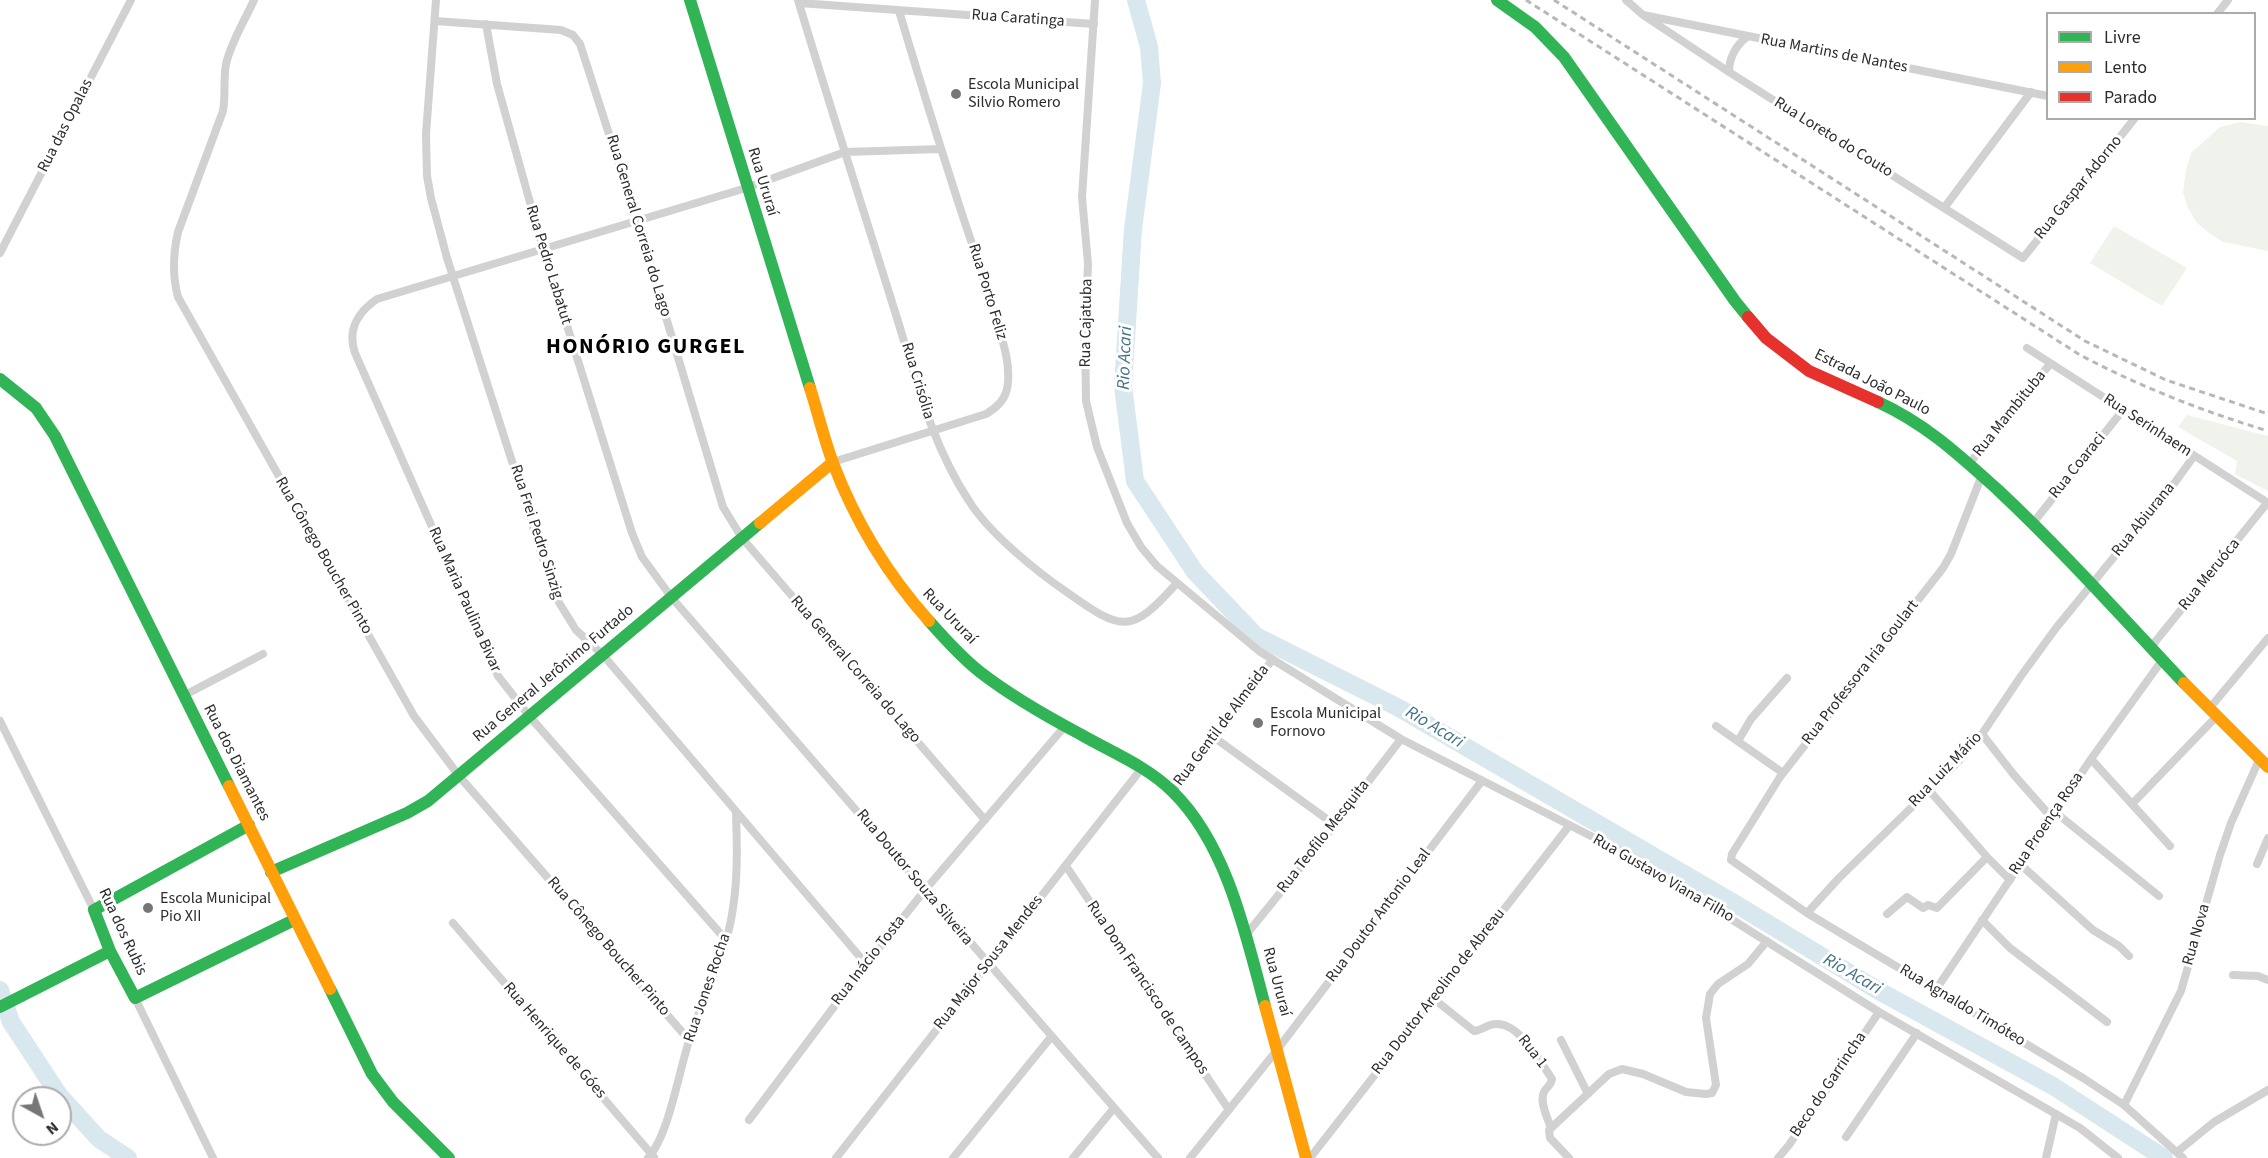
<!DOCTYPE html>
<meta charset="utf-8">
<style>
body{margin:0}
#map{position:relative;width:2268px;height:1158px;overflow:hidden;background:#fff;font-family:"Source Sans 3",sans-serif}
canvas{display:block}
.legend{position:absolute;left:2046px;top:12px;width:210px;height:108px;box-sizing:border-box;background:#fff;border:2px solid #ababab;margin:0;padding:8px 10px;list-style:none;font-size:18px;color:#2c2c2c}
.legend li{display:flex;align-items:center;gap:12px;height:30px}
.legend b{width:30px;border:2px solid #ababab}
.north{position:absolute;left:12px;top:1086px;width:60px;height:60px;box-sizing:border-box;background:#fff;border:2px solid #ababab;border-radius:50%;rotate:140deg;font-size:16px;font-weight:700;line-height:24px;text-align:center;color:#2c2c2c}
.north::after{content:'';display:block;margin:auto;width:21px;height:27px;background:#767676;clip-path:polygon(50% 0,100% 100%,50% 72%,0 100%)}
</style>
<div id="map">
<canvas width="2268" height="1158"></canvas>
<ul class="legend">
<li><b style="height:8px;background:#30b455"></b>Livre</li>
<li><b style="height:8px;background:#ff9f0a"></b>Lento</li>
<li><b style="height:8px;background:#e5322d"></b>Parado</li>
</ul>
<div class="north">N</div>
</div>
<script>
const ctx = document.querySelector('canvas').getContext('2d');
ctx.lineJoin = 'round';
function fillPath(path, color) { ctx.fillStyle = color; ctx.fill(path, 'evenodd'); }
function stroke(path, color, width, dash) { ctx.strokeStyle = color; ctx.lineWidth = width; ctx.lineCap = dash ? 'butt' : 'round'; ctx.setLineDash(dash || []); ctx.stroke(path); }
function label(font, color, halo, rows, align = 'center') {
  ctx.font = font + ' "Source Sans 3",sans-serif'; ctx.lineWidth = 6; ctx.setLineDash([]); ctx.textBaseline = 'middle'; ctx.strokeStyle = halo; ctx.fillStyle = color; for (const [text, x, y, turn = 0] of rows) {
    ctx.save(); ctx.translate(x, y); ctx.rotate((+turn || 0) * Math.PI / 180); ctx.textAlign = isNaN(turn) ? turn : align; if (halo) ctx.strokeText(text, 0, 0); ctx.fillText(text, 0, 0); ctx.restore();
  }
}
const green = new Path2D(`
 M2240,122L2268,126V251L2223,242L2209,233L2197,223L2188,208L2183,192L2186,170L2191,153L2220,127Z
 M2114,226L2187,268L2162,306L2090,263Z
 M2187,415L2268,436V491L2235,474L2237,461L2178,427Z`);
const river = new Path2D(`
 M1136,0L1149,47L1152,83L1133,229L1123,386L1135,481L1195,572L1256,636L1399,708L1734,903L1879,991L2053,1086L2164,1158
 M0,990L11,1022L59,1095L99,1139L128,1158`);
const street = new Path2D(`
 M254,0C245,20 231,42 226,64C223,80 226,95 223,111L178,232C173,254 172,275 178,297L414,716L459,776L689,1040
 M436,0L426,134L427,176L431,198L447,258L555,596L576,630L603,655L866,964
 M798,0C828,100 860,199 891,299C913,367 929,441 969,501C989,533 1037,572 1068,593C1123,632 1131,634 1177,583
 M1095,0L1082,197L1088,264L1085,338L1086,401L1097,447L1127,523L1141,547L1157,566L1259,651L1401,739L1634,858L1879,1012L2080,1128L2118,1158
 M1626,0L1643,15L2048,96
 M799,3L1094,24
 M2217,14L2228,0
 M1643,15L1729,72L2023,258L2135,118
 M435,21L561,30L573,35L580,44L637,221L723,507L742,538L985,820
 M486,24L497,84L543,249L632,533L642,557L672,598C834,784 995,972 1158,1158
 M1729,72C1729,58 1736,45 1747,37
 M1944,208L2031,92
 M0,253L131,0
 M2027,348L2268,503
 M833,462L986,414C999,406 1007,398 1008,382C1010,359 1001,337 995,315C985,283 975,252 964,220C941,150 920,81 899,11
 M1969,464L2050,364
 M1982,475L1951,554L1943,568L1780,777L1732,854L1731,860L1807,913L2083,1078L2124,1105L2183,1158
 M2033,523L2123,410
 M2151,647L2267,503
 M183,696L263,654
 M2209,709L2268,638
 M0,721L94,910
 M1716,726L1783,773
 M1982,734L2014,775L2052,818
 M1215,738L1335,825
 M1738,741L1751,719L1787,678
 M2091,759L2170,846
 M1929,790L1987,857L2010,880
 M1172,792L1215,738L1272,660
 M2132,804L2216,717
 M2055,812L2159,896
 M2257,864L2268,838
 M2021,865L2093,930L2119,946L2129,956
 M1066,866L1229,1110
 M1807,913L1839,878L1958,762L1982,734L2021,676L2056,628L2176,481L2194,456
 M1887,914L1907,897L1923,908L1928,905L1937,908L1987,857
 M1982,920L2010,948L2107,1022
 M453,923L654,1157
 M1246,935L1335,825L1401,739
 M726,940L530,717L498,676L355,353C347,330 358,312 377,299L746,188L845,152L940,149
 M2233,975L2258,976L2268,980
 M1935,991L2091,759L2163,659
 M135,998L213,1158
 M1434,999L1474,1031C1482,1030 1488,1024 1496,1024C1519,1022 1541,1063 1552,1079C1551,1086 1547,1086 1544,1092C1539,1102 1548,1119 1551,1128
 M1561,1040L1588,1094
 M2124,1105L2181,991L2220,855L2231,823L2259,760
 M749,1120L866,964L925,890L1065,726
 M1846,1137L1917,1033
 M2177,1152L2214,1122L2268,1090
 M648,1158C669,1136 679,1069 690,1038C704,995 727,953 733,908C738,876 737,844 736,812
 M836,1158L1142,768
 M953,1158L1051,1037
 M1073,1158L1114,1108
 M1190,1158L1277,1050L1481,782
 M1310,1158L1569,826
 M1569,1158L1550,1138L1549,1130L1609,1074L1622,1069L1643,1074L1686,1092L1706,1094L1712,1093L1716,1085L1706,1018L1710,994L1718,984L1748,964L1767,941
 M1778,1158L1789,1145L1879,1012
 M2046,1158L2056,1114`);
const fast = new Path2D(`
 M690,0L810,388
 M1497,0L1535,27L1564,57L1735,301L1748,317
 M0,379L36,408L55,436L229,786
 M1878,402C1926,424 1959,455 1998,490C2063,551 2123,618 2184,683
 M929,621C944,638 961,657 980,672C1011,696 1046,716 1080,734C1111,752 1147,766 1173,792C1227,845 1246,935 1265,1006
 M249,825L94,910L110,951L135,998L294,920
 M271,872L407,813L428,801L760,523
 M330,989L372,1074L393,1102L449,1158
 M0,1007L110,951`);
const slow = new Path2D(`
 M810,388C818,413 824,439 833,463C855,521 888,575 929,621
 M760,523L833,462
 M2184,683L2268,767
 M229,786L330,989
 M1265,1006L1306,1158`);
const jam = new Path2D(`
 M1748,317L1766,338L1809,371L1878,402`);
const rail = new Path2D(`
 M1526,0L2080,355C2141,387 2202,411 2268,431
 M1554,0L2085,341L2166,380L2268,414`);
const markers = [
 [956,94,6,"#767676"],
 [1258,723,6,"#767676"],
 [148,908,6,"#767676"]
];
const streetNames = [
 ["Rua Caratinga",1018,19,4],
 ["Rua Martins de Nantes",1834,54,11],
 ["Rua das Opalas",66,126,-63],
 ["Rua Loreto do Couto",1833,138,32],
 ["Rua Ururaí",762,182,73],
 ["Rua Gaspar Adorno",2079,188,-51],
 ["Rua General Correia do Lago",638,226,73],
 ["Rua Pedro Labatut",548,265,73],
 ["Rua Porto Feliz",987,292,73],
 ["Rua Cajatuba",1087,323,-89],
 ["Rua Crisólia",917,381,73],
 ["Estrada João Paulo",1872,383,27],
 ["Rua Mambituba",2010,414,-51],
 ["Rua Serinhaem",2147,426,33],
 ["Rua Coaraci",2078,466,-51],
 ["Rua Abiurana",2144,520,-51],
 ["Rua Frei Pedro Sinzig",536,532,72],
 ["Rua Cônego Boucher Pinto",323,556,60],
 ["Rua Meruóca",2210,575,-51],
 ["Rua Maria Paulina Bivar",464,600,66],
 ["Rua Ururaí",949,617,46],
 ["Rua General Correia do Lago",855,670,49],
 ["Rua Professora Iria Goulart",1861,673,-52],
 ["Rua General Jerônimo Furtado",554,674,-40],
 ["Rua Gentil de Almeida",1222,726,-53],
 ["Rua dos Diamantes",236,763,63],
 ["Rua Luiz Mário",1946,770,-46],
 ["Rua Proença Rosa",2047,824,-56],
 ["Rua Teofilo Mesquita",1324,837,-52],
 ["Rua Doutor Souza Silveira",914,878,50],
 ["Rua Gustavo Viana Filho",1663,879,30],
 ["Rua Doutor Antonio Leal",1379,916,-53],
 ["Rua dos Rubis",122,932,65],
 ["Rua Nova",2197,935,-74],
 ["Rua Cônego Boucher Pinto",608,947,49],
 ["Rua Inácio Tosta",869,961,-52],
 ["Rua Major Sousa Mendes",989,963,-52],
 ["Rua Ururaí",1276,982,75],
 ["Rua Jones Rocha",708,988,-71],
 ["Rua Dom Francisco de Campos",1147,988,56],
 ["Rua Doutor Areolino de Abreau",1439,992,-52],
 ["Rua Agnaldo Timóteo",1962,1006,31],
 ["Rua Henrique de Góes",554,1041,49],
 ["Rua 1",1532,1052,52],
 ["Beco do Garrincha",1829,1085,-56]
];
const poiNames = [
 ["Escola Municipal",968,85],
 ["Silvio Romero",968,103],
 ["Escola Municipal",1270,714],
 ["Fornovo",1270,732],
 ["Escola Municipal",160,899],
 ["Pio XII",160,917]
];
const waterNames = [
 ["Rio Acari",1126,358,-88],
 ["Rio Acari",1434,728,31],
 ["Rio Acari",1852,975,30]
];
const districtNames = [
 ["HONÓRIO GURGEL",646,348]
];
fillPath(green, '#f0f3eb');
stroke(river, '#d8e8ee', 18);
stroke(street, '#d1d1d1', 8);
stroke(fast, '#30b455', 12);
stroke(slow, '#ff9f0a', 12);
stroke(jam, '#e5322d', 12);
stroke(rail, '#b8b8b8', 3, [6, 4.5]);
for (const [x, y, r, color] of markers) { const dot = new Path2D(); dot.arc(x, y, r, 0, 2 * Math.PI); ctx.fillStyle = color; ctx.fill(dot); stroke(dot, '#fff', 2); }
label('16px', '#2c2c2c', '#fff', streetNames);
label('16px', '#2c2c2c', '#fff', poiNames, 'left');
label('italic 18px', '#417287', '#fff', waterNames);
ctx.letterSpacing = '1.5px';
label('bold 22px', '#000', '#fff', districtNames);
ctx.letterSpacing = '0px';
</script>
